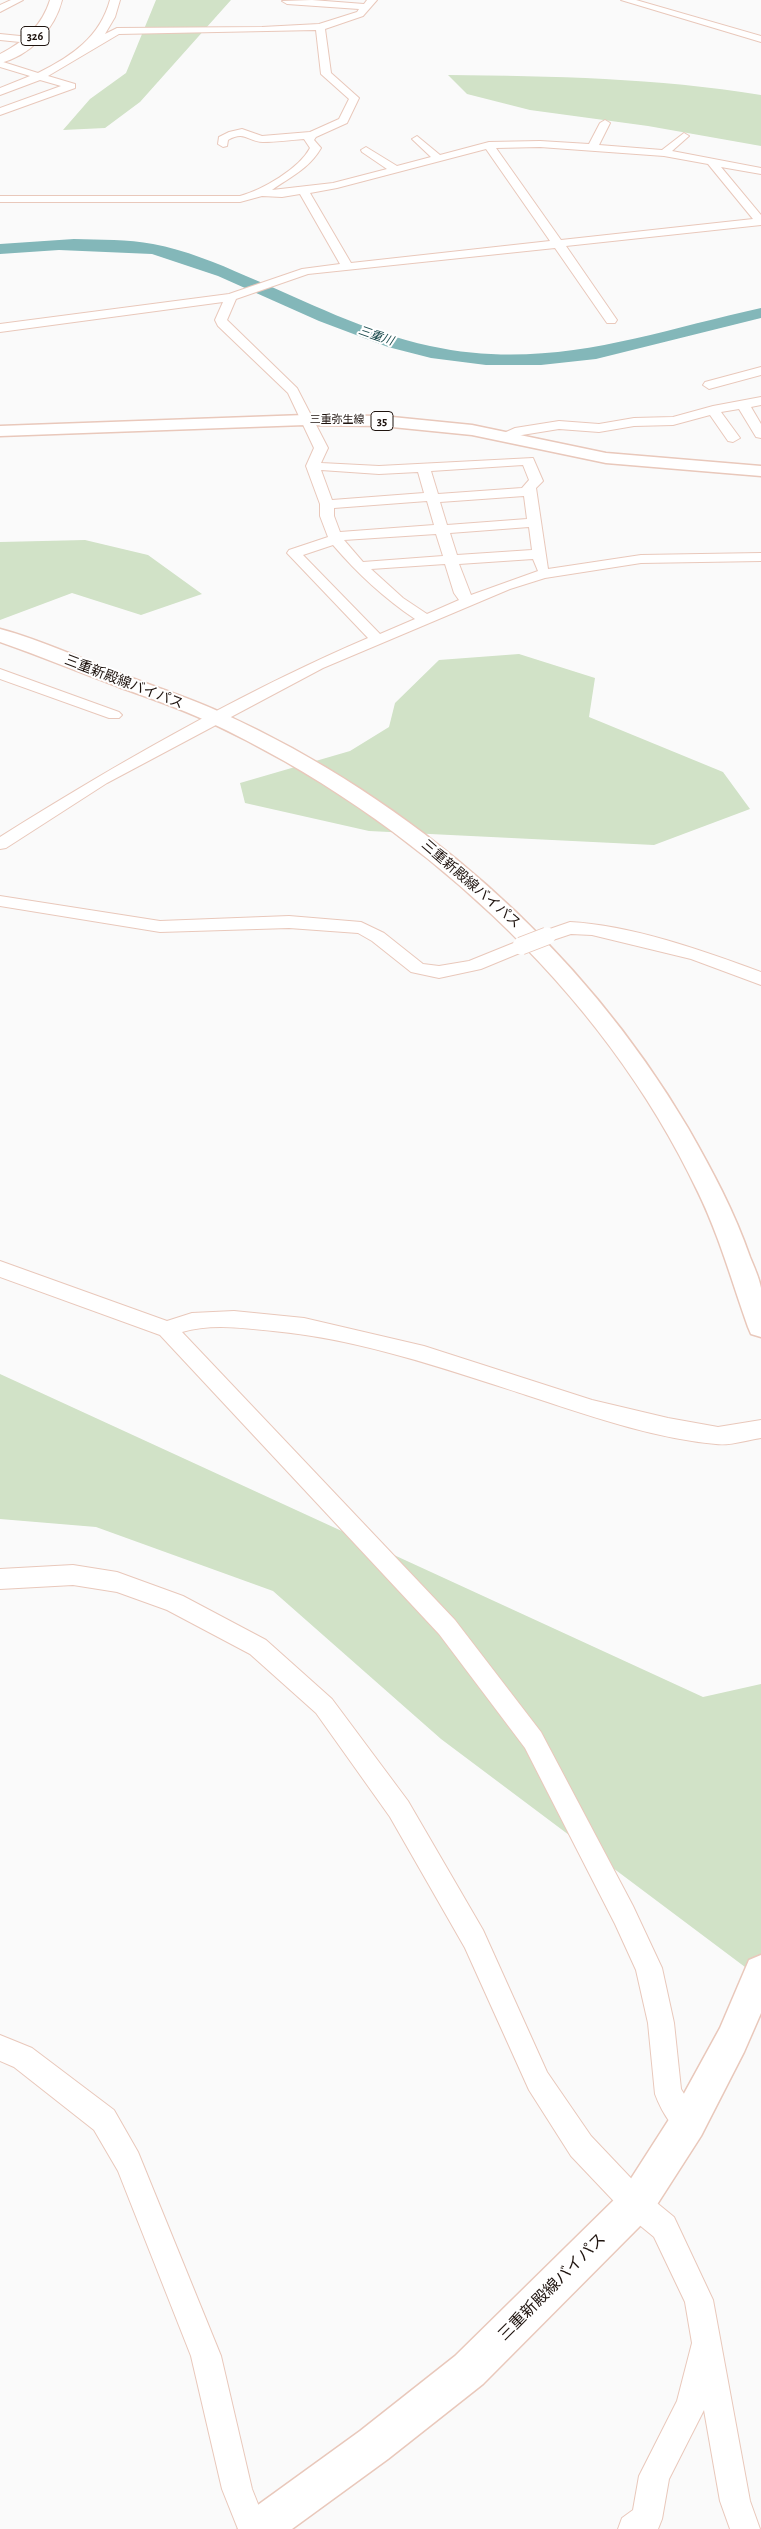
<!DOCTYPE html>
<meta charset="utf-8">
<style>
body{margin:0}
canvas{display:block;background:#fafafa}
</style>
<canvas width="761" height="2529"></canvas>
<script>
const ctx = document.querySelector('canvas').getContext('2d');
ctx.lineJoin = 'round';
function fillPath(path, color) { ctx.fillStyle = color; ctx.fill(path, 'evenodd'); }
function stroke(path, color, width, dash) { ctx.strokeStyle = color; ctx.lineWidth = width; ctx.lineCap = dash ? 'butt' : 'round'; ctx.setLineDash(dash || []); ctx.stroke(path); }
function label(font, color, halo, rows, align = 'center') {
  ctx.font = font + ' "Alegreya Sans","Noto Sans JP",sans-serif'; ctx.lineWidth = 4; ctx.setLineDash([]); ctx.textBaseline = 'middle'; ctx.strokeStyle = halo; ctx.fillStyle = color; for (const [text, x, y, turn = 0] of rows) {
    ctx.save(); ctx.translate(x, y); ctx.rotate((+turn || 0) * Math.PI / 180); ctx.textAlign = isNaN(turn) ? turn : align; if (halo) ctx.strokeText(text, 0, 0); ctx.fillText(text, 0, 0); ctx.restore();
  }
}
const green = new Path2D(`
 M156,0H231L140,102L105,128L63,130L90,99L126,73Z
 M448,75C553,76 657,78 761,95V146L648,126L530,110L467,94Z
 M85,540L148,555L202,594L141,615L72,593L0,620V542Z
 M519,654L595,678L589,717L723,772L750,809L654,845L369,831L245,803L240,783L350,751L389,727L395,703L439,660Z
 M0,1374L703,1697L761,1684V1979L441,1739L273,1591L96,1527L0,1519Z`);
const river = new Path2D(`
 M74,239C100,240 128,239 153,244C185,250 217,263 246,276C306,301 365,332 430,346C550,372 647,333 761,308V318L596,359L541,365H486L431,358L388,347L319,321L218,276L152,254L59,250L0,254V244Z`);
const minor = new Path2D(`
 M11,0H23L0,12V5Z
 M110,0H120L115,17L105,34L117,28L262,27L319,24L357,12L359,9L287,4L282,1L312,0L364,4L367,0H377L363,16L325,29L331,73L359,98L347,123L316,137L314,140L321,148C309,169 290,177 272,190L333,183L387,169L362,152L361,150L366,147L397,166L431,157L412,139L417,136L440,155L489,142L540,141L589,144L600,123L605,120L610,123L599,145L662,150L684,133L689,136L672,151L761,168V174L721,167L761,215V225L566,246L617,320L615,323H607L555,248L308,274L236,299L227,320L297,388L328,448L321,463L379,466L533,458L543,481L536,488L548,569L641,555L761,553V561L641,563L545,578L510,589L323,668L107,783L6,848L0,849V837C116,764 242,692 368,638L287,553L289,550L328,537L320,516V504L306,466L314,448L288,393L218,326L215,320L223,302L0,332V324L229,294L302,269L340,264L300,194L282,197L262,196L240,202H0V196H240C262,190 299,169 310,148L304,139C290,140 276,142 263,142C248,142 245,130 228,140L227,146L223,147L218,144L219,137L229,132L242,129L262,136L310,132L339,119L349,99L321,74L316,30L119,34L48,76L75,84V88L0,115V108L61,86L40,80L0,95V88L30,76L0,67V61L38,73C72,56 100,37 110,0ZM540,147L664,156L708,164L753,219L561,240L496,148ZM486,149L550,241L351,263L310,193L337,188ZM523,465L529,480L522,488L438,494L431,471ZM321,470L379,474L418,472L424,493L332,500ZM524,496L527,519L447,525L440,502ZM427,501L434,525L340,532L334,516V508ZM529,527L532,550L457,555L450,533ZM436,534L443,556L363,562L344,540ZM333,545C357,573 384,598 415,619L380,634L303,555ZM533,559L538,571L471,595L459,564ZM445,564L454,593L459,600L427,614L403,598L371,569Z
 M621,0H636L761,36V42Z
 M0,34L30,37L35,40L30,43L0,40Z
 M761,367V375L709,389L703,385L705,382Z
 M761,397V405L751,407L761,424V438L756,437L739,409L721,412L740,438L733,442L728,441L710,415L673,425L634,426L599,432L559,429L522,435L502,441L495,437L515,428L559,421L599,424L634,418L673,417L713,406Z
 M0,669L119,712L122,715L119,718H109L0,679Z
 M0,896L160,921L289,916L361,922L384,933L423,964L439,966L469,961L521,940L527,942L530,946L527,950L481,969L439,978L411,972L372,941L358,933L289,928L160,932L0,906Z
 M570,922C631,925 704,951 761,972V985L691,959L592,935L571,934L547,942L541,940L538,936L541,932Z
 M0,1261L167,1321L192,1313L234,1311L304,1318L424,1346L592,1400L668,1418L718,1427L761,1420V1438C747,1440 730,1446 716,1444C652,1438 587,1415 526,1395C443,1368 359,1339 273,1331C244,1328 211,1323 182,1332L455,1620L541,1732L633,1906L662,1968L674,2023L681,2089L702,2123L698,2133L688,2137C672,2130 661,2110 655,2094L648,2023L636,1970L615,1924L525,1748L439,1634L160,1335L0,1277Z
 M73,1565L117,1572L183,1596L266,1640L332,1699L408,1801L483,1930L547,2072L591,2136L646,2194L674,2217L713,2300L750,2501L760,2529H730L720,2501L704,2410L669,2479L662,2519L658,2529H618L622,2518L633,2510L639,2476L677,2401L692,2343L685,2302L654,2237L626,2214L571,2156L529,2090L465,1948L390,1817L316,1713L250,1654L167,1610L117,1592L73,1585L0,1589V1569Z
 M0,2035L32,2048L114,2110L138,2152L221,2356L252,2489L268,2529H238L222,2489L191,2356L118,2171L94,2130L14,2067L0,2061Z`);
const major = new Path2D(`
 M305,415L382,416L472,425L606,453L761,466V476L606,463L472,435L382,426L305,425L0,436V426Z
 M0,629C42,640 83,660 124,675C157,688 190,698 222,713C413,800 581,946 688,1128C712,1170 734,1211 750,1257C754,1267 759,1277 761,1288C761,1303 761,1322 761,1337L751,1334L748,1327C732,1282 719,1235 698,1192C601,987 412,817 209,722C180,708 149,698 119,687C79,672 40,656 0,642Z
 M761,1955V2013L744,2052L701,2136L649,2217L483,2384L388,2459L292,2529H238L244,2515L360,2431L455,2356L623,2191L675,2110L720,2028L749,1960Z`);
const highway = new Path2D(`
 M50,0H62C55,29 30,56 0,63V54C24,42 42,26 50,0Z`);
const minorBridge = new Path2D(`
 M521,946L547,936`);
const farStreetnames = [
 ["三重弥生線",337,420]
];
const shields = [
 [35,36,28],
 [382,421,22]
];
const shieldNames = [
 ["326",35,36],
 ["35",382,421]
];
const farWaternames = [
 ["三重川",376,336,19]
];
const streetNames = [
 ["三重新殿線バイパス",124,682,21],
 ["三重新殿線バイパス",471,884,41]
];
const nearStreetnames = [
 ["三重新殿線バイパス",552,2287,-45]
];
fillPath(green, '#d1e2c7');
fillPath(river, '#83b7b9');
stroke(minor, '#e9c8bb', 2);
stroke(major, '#e9c8bb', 3);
stroke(highway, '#e9c8bb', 2);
fillPath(minor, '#fff');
fillPath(major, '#fff');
fillPath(highway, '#fff');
stroke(minorBridge, '#e9c8bb', 19, []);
stroke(minorBridge, '#fff', 17);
label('11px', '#1f140f', '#fff', farStreetnames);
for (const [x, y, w] of shields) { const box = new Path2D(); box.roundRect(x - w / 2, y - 9.5, w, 19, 4); ctx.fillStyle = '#fff'; ctx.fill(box); stroke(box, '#1f140f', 1); }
label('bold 12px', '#1f140f', null, shieldNames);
label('italic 12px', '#1a4a4c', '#fff', farWaternames);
label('14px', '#1f140f', '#fff', streetNames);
label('16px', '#1f140f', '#fff', nearStreetnames);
</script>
